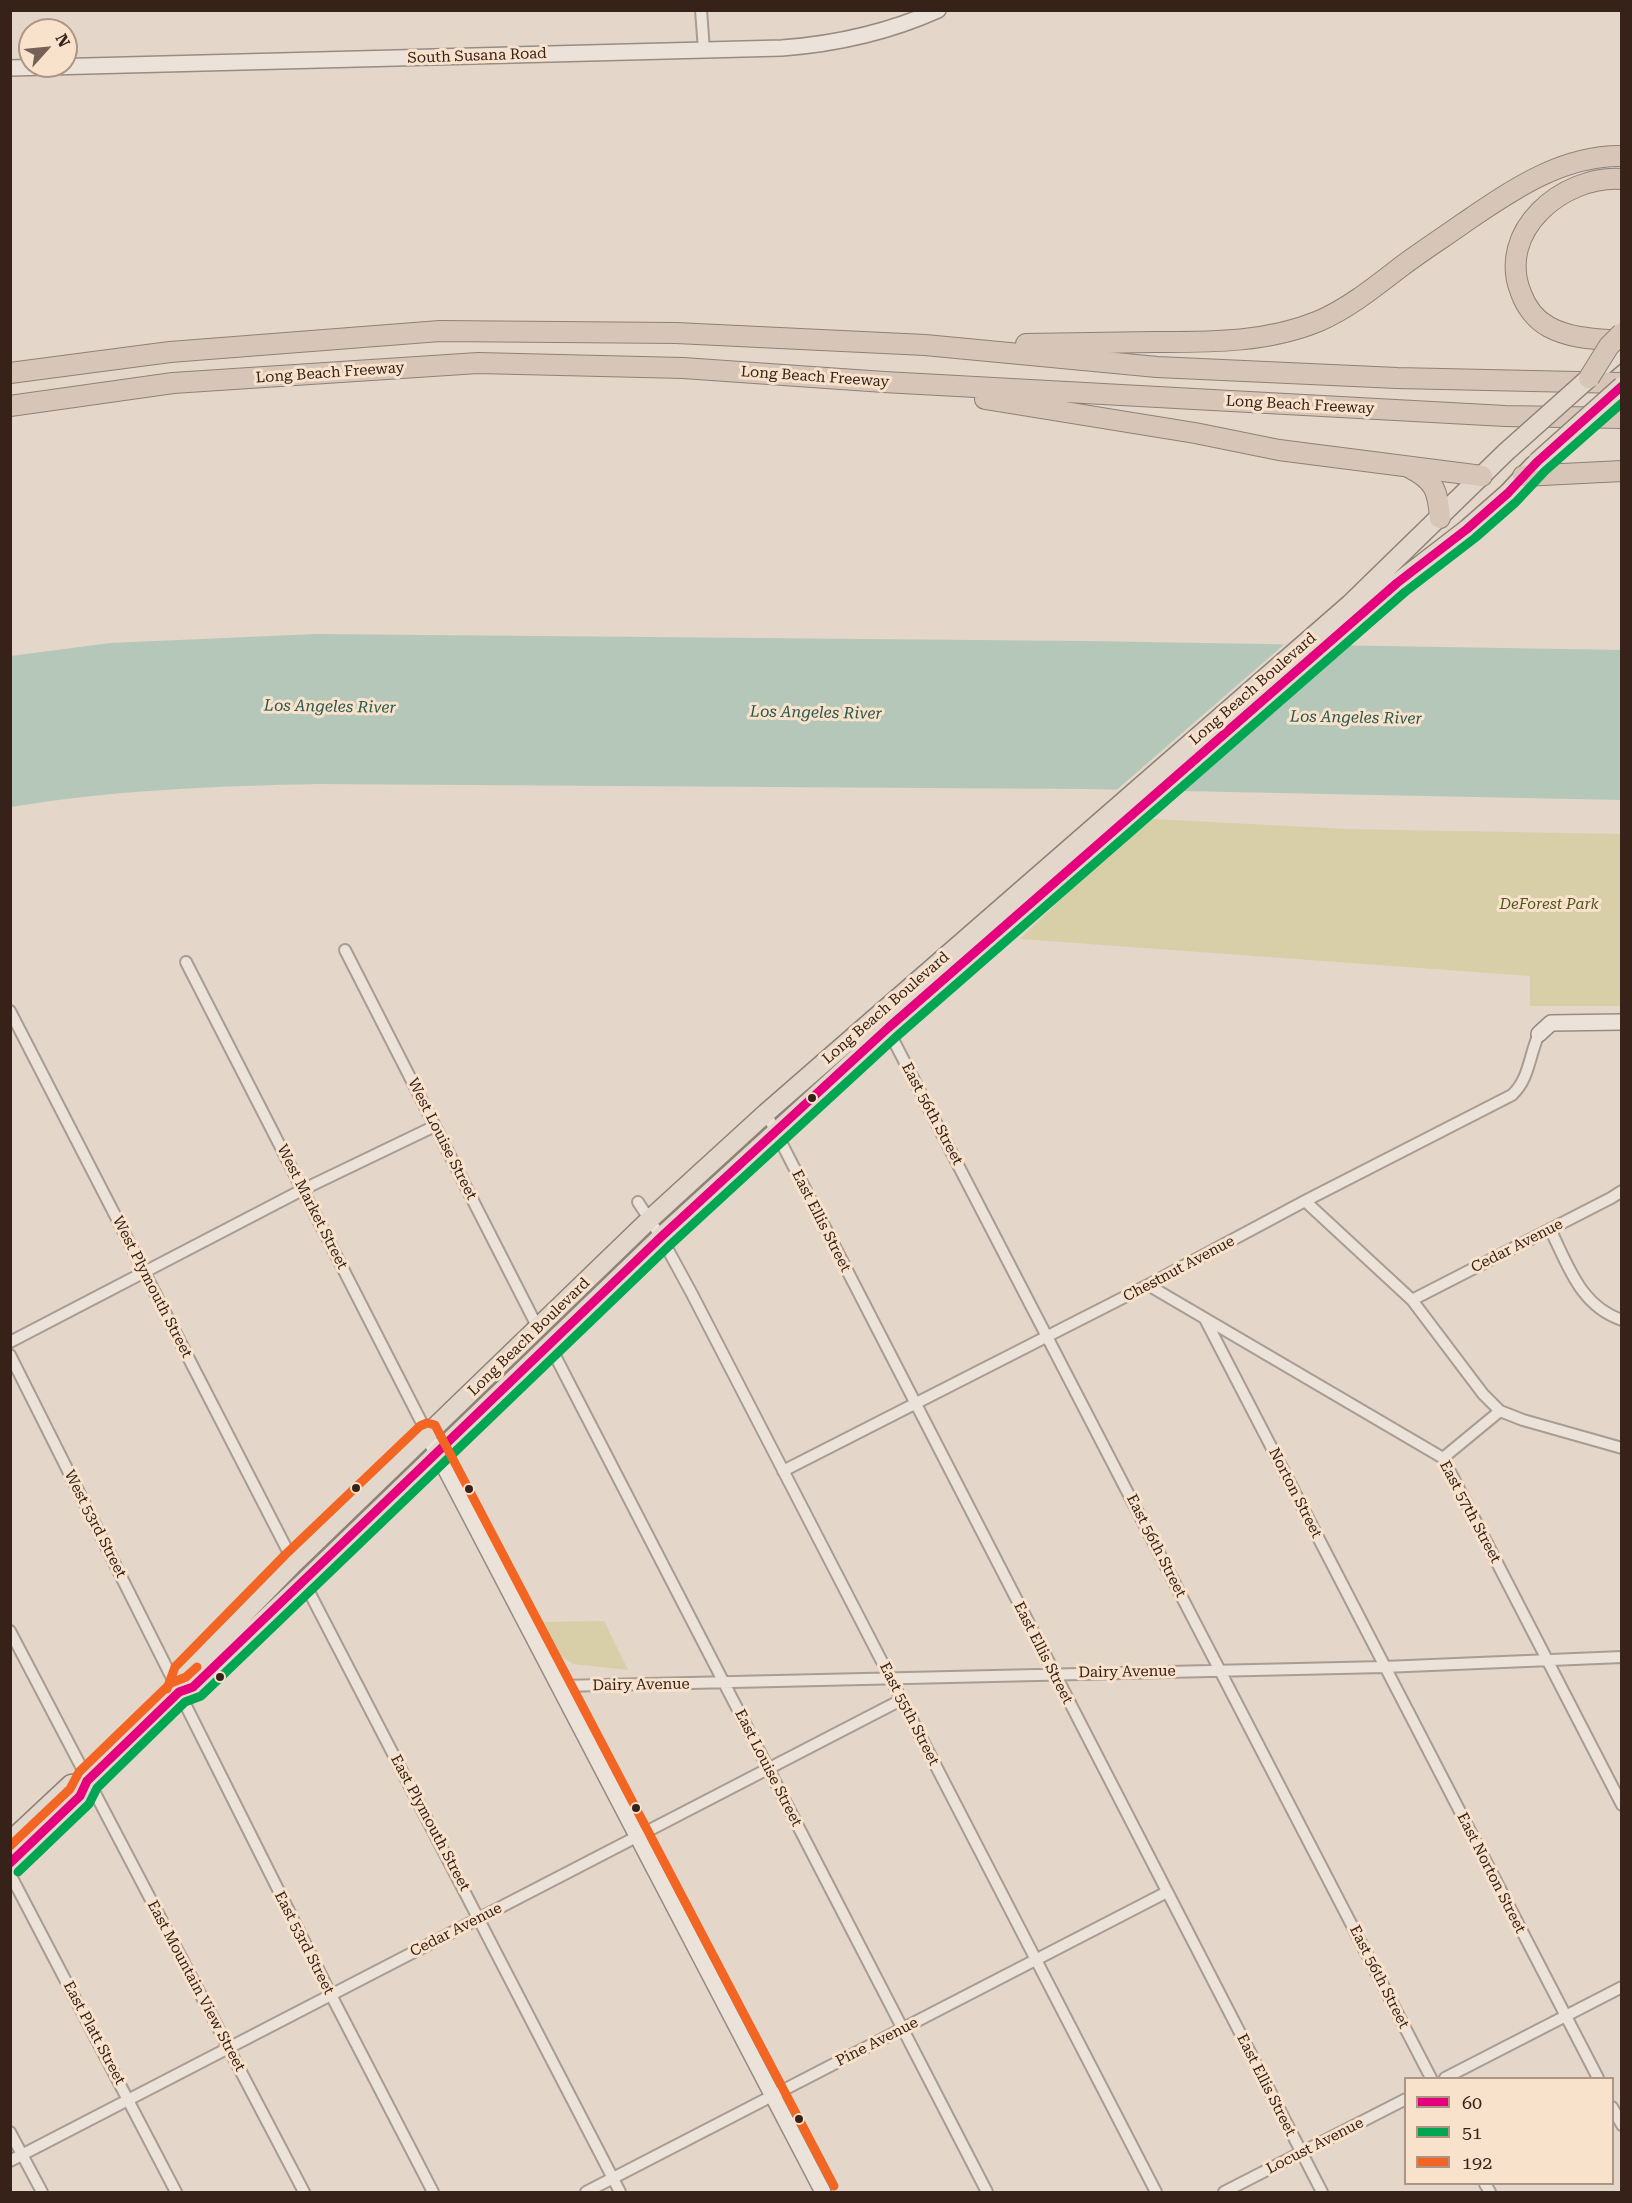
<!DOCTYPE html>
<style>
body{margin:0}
#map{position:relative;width:1632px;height:2203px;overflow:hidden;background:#e4d6c8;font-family:"Roboto Serif",serif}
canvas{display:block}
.frame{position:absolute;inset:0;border:12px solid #37221a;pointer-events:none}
.legend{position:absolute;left:1404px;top:2077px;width:210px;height:108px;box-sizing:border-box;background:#f8e2cb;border:2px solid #ab9584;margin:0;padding:8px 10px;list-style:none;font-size:18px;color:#37221a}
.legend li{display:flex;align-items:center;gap:12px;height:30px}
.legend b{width:30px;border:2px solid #ab9584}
.north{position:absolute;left:18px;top:18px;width:60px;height:60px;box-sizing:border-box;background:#f8e2cb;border:2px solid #ab9584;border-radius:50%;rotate:63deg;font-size:16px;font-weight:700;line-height:24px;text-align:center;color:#37221a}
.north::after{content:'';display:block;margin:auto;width:21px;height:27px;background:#746157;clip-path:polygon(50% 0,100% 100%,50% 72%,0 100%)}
</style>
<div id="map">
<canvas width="1632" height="2203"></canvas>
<div class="frame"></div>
<ul class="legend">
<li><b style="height:8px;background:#e5007d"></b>60</li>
<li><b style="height:8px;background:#00a651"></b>51</li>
<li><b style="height:8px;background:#f26522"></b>192</li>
</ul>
<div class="north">N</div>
</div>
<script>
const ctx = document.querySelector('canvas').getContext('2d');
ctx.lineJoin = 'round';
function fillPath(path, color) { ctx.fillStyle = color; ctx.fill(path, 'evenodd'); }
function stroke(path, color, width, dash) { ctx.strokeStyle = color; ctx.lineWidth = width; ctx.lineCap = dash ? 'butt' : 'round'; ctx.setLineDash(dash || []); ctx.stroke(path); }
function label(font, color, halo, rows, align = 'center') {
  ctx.font = font + ' "Roboto Serif",serif'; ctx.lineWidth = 6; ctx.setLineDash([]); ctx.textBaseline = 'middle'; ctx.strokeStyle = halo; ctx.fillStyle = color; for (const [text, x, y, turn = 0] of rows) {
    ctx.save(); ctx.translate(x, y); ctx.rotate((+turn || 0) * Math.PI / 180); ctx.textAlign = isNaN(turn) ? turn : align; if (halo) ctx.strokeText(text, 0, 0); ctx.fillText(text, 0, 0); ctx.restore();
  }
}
const green = new Path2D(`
 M1153,819L1347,829L1621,834V1006H1530V976L1020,939L1107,855Z
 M604,1621L628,1670L573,1664L558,1654L542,1622Z`);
const water = new Path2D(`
 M317,634L1085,641L1621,650V800L1084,789L318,784C216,786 112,790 11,807V656L110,643Z`);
const pier = new Path2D(`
 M1288,641L1350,642L1174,794L1113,793Z`);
const street = new Path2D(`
 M701,10L704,50
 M345,950L538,1328
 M186,962L428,1435
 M10,1011L294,1563
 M885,1024L1431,2078
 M766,1113L1322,2192
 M1305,1201L1412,1300L1483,1394L1500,1411L1523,1420L1622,1448
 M638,1202L661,1237L692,1294L1156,2192
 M1550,1229C1568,1265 1580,1306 1622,1320
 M1148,1285L1443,1458L1622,1805
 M1412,1300L1611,1198L1622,1191
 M1205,1319L1598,2078
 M10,1342L304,1189L435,1126
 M549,1344L987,2192
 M10,1355L331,1995L433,2192
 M1443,1458L1500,1411
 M783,1471L1148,1285L1305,1201L1512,1095C1530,1078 1529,1055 1539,1034
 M304,1582L620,2192
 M10,1631L304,2192
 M560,1686L1384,1667L1622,1657
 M10,1874L176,2192
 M1445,2078L1622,1987
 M1612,2107L1622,2125
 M10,2132L42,2192
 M10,2161L901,1700
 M1485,2184L1490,2192
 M586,2192L1167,1892
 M1224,2192L1406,2099`);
const secondary = new Path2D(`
 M10,68L782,48C835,44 889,32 938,10
 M1539,1034L1551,1023L1622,1022
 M433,1445L823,2192`);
const primary = new Path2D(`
 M1596,372L1622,350
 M179,1692L184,1675L294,1563L650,1219L766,1113L1350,604L1506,452
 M10,1841L71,1784L87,1781
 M10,1863L80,1796L87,1781L179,1692L193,1687L304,1582L661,1237L868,1048L888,1028L1397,583L1467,529L1508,493L1534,465`);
const highway = new Path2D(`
 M1622,179C1563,175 1496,231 1521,293C1526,307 1536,320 1549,327C1571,339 1598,339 1622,341
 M1026,344C1068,343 1111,343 1153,342C1209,342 1266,343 1319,321C1349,308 1376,286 1402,266C1422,251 1444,237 1465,222C1512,190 1562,155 1622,156
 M10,373L170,352L440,331L676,333L925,345L1157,367L1397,378L1622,383
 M985,399L1195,433L1279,450L1482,476
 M10,406L173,383L478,363L683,368L884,382L1505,416L1622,418
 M1410,468C1435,481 1438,491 1440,518
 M1523,476L1622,471`);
const primaryBridge = new Path2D(`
 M1506,452L1589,378
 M1537,462L1622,386`);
const highwayBridge = new Path2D(`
 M1589,378L1609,346L1622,333`);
const bus1 = new Path2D(`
 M10,1863L80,1796L87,1781L179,1692L193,1687L661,1237L888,1028L1397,583L1467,529L1508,493L1537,462L1622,386`);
const bus2 = new Path2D(`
 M18,1872L89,1804L97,1788L185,1702L201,1696L669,1246L896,1037L1405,592L1475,538L1516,502L1545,471L1622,403`);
const bus3 = new Path2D(`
 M167,1689L175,1667L286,1554L420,1426L427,1423L435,1425L834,2186
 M10,1846L70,1789L79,1772L171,1683L186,1677L197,1667`);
const markers = [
 [812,1098,5,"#37221a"],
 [356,1488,5,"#37221a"],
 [469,1489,5,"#37221a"],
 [220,1677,5,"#37221a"],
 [636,1808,5,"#37221a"],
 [799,2119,5,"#37221a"]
];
const streetNames = [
 ["South Susana Road",477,56,-2],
 ["Long Beach Freeway",330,373,-4],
 ["Long Beach Freeway",815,377,4],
 ["Long Beach Freeway",1300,405,3],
 ["Long Beach Boulevard",1253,689,-41],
 ["Long Beach Boulevard",886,1008,-41],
 ["East 56th Street",932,1114,62],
 ["West Louise Street",442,1139,63],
 ["West Market Street",312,1207,63],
 ["East Ellis Street",821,1221,63],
 ["Cedar Avenue",1517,1246,-27],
 ["Chestnut Avenue",1179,1269,-28],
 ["West Plymouth Street",152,1287,63],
 ["Long Beach Boulevard",529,1337,-44],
 ["Norton Street",1295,1493,63],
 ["East 57th Street",1470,1512,62],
 ["West 53rd Street",95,1524,63],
 ["East 56th Street",1156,1546,63],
 ["East Ellis Street",1043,1653,63],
 ["Dairy Avenue",1127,1672,-1],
 ["Dairy Avenue",641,1685,-1],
 ["East 55th Street",909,1714,63],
 ["East Louise Street",768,1768,63],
 ["East Plymouth Street",430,1823,62],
 ["East Norton Street",1491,1873,63],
 ["Cedar Avenue",456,1930,-27],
 ["East 53rd Street",304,1943,63],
 ["East 56th Street",1379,1977,63],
 ["East Mountain View Street",196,1986,62],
 ["East Platt Street",94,2033,62],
 ["Pine Avenue",877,2042,-27],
 ["East Ellis Street",1266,2085,63],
 ["Locust Avenue",1315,2146,-27]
];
const parkNames = [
 ["DeForest Park",1549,905]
];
const waterNames = [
 ["Los Angeles River",330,707,1],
 ["Los Angeles River",816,713,1],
 ["Los Angeles River",1356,718,1]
];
fillPath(green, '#d8cfa9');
fillPath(water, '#b4c7b8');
fillPath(pier, '#e4d6c8');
stroke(street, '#a99c92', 14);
stroke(secondary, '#988b82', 18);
stroke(primary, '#8e8179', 21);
stroke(highway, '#8e8179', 22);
stroke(street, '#ebe3da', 10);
stroke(secondary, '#ebe3da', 15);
stroke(primary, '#e3d7cb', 18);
stroke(highway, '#d7c5b7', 20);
stroke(primaryBridge, '#8e8179', 21, []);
stroke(highwayBridge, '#8e8179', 22, []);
stroke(primaryBridge, '#e3d7cb', 18);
stroke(highwayBridge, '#d7c5b7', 20);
stroke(bus1, '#e5007d', 9);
stroke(bus2, '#00a651', 9);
stroke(bus3, '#f26522', 9);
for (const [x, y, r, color] of markers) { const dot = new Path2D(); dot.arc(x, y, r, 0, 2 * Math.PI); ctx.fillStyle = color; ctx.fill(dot); stroke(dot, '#f8e2cb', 2); }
label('15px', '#37221a', '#f8e2cb', streetNames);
label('italic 15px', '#51551f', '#f8e2cb', parkNames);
label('italic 16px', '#28584c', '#f8e2cb', waterNames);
</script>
